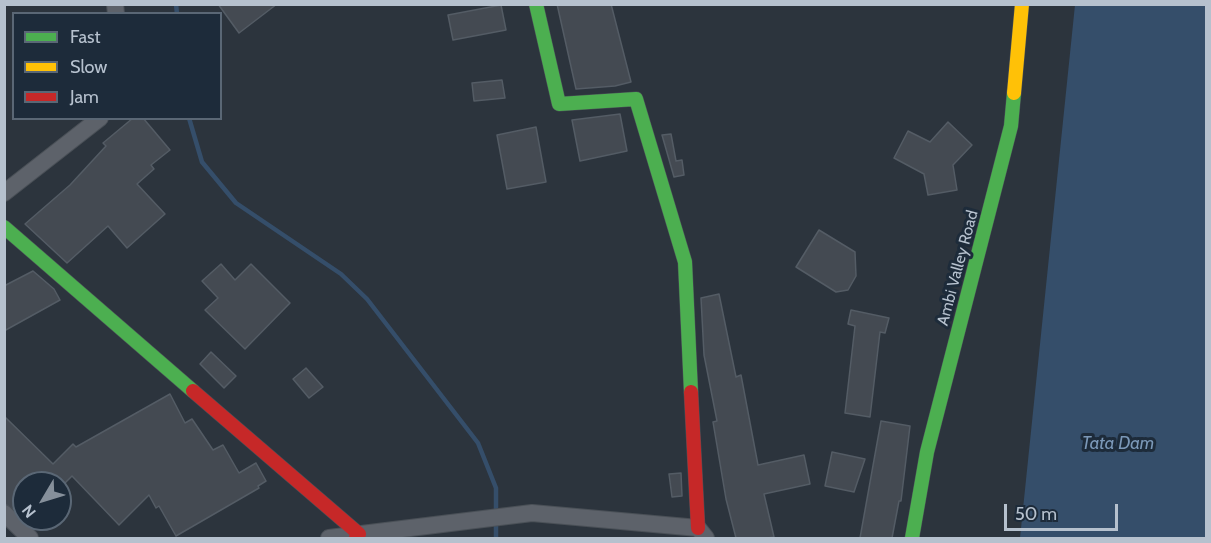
<!DOCTYPE html>
<style>
body{margin:0}
#map{position:relative;width:1211px;height:543px;overflow:hidden;background:#2c343d;font-family:Cabin,sans-serif}
canvas{display:block}
.frame{position:absolute;inset:0;border:6px solid #b6c1ce;pointer-events:none}
.legend{position:absolute;left:12px;top:12px;width:210px;height:108px;box-sizing:border-box;background:#1d2b3a;border:2px solid #5a6775;margin:0;padding:8px 10px;list-style:none;font-size:18px;color:#b6c1ce}
.legend li{display:flex;align-items:center;gap:12px;height:30px}
.legend b{width:30px;border:2px solid #5a6775}
.north{position:absolute;left:12px;top:471px;width:60px;height:60px;box-sizing:border-box;background:#1d2b3a;border:2px solid #5a6775;border-radius:50%;rotate:232deg;font-size:16px;font-weight:700;line-height:24px;text-align:center;color:#b6c1ce}
.north::after{content:'';display:block;margin:auto;width:21px;height:27px;background:#86909b;clip-path:polygon(50% 0,100% 100%,50% 72%,0 100%)}
.scale{position:absolute;left:1004px;top:504px;width:114px;height:27px;box-sizing:border-box;border:3px solid #b6c1ce;border-top:0;padding-left:8px;font-size:18px;line-height:21px;white-space:nowrap;color:#b6c1ce;-webkit-text-stroke:4px #1d2b3a;paint-order:stroke}
</style>
<div id="map">
<canvas width="1211" height="543"></canvas>
<div class="frame"></div>
<ul class="legend">
<li><b style="height:8px;background:#4caf50"></b>Fast</li>
<li><b style="height:8px;background:#ffc107"></b>Slow</li>
<li><b style="height:8px;background:#c62828"></b>Jam</li>
</ul>
<div class="north">N</div>
<div class="scale">50 m</div>
</div>
<script>
const ctx = document.querySelector('canvas').getContext('2d');
ctx.lineJoin = 'round';
function fillPath(path, color) { ctx.fillStyle = color; ctx.fill(path, 'evenodd'); }
function stroke(path, color, width, dash) { ctx.strokeStyle = color; ctx.lineWidth = width; ctx.lineCap = dash ? 'butt' : 'round'; ctx.setLineDash(dash || []); ctx.stroke(path); }
function label(font, color, halo, rows, align = 'center') {
  ctx.font = font + ' Cabin,sans-serif'; ctx.lineWidth = 6; ctx.setLineDash([]); ctx.textBaseline = 'middle'; ctx.strokeStyle = halo; ctx.fillStyle = color; for (const [text, x, y, turn = 0] of rows) {
    ctx.save(); ctx.translate(x, y); ctx.rotate((+turn || 0) * Math.PI / 180); ctx.textAlign = isNaN(turn) ? turn : align; if (halo) ctx.strokeText(text, 0, 0); ctx.fillText(text, 0, 0); ctx.restore();
  }
}
const water = new Path2D(`
 M1075,5H1206V538H1020Z`);
const stream = new Path2D(`
 M176,4L177,14
 M189,118L202,162L236,203L341,274L367,299L478,443L496,488V538`);
const building = new Path2D(`
 M218,4H277L239,33Z
 M557,4H611L631,82L615,86L576,89Z
 M501,5L506,30L453,40L448,15Z
 M502,80L505,98L474,101L472,83Z
 M620,114L627,151L580,161L572,120Z
 M133,118H143L170,150L151,165L154,169L137,184L165,214L127,248L108,226L67,263L25,224L70,185L106,146L103,143Z
 M948,122L972,145L953,165L957,190L928,195L924,174L894,158L908,131L930,142Z
 M536,127L546,182L507,189L497,135Z
 M671,134L676,161L682,160L684,175L674,177L662,135Z
 M819,230L855,252L856,276L848,290L836,292L796,267Z
 M221,264L235,280L251,264L290,303L245,349L205,310L218,298L202,281Z
 M33,271L54,289L60,300L4,331V286Z
 M719,294L736,377L741,375L758,465L804,455L810,484L764,494L774,537L767,538H736L726,499L713,422L717,421L704,355L701,298Z
 M851,310L889,318L885,333L880,332L870,417L845,413L855,326L848,324Z
 M211,352L236,376L224,388L200,364Z
 M306,368L323,387L309,398L293,379Z
 M170,394L185,423L192,419L213,450L223,445L239,473L256,463L266,481L258,486L259,488L176,536L159,506L156,508L149,495L119,525L72,476L65,483H24V518L4,503V416L53,464L73,444L76,447Z
 M881,421L910,426L901,501H899L892,538H860Z
 M832,452L865,459L854,492L825,486Z
 M681,473L682,496L672,497L669,474Z`);
const street = new Path2D(`
 M115,4L116,14
 M4,193L100,118
 M4,513L30,538
 M329,538L532,513L698,528L706,538`);
const fast = new Path2D(`
 M536,4L559,104L636,99L685,262L691,392
 M4,227L193,391
 M912,538L927,452L1011,126L1014,93`);
const slow = new Path2D(`
 M1014,93L1022,4`);
const jam = new Path2D(`
 M193,391L359,534L356,538
 M691,392L698,528`);
const streetNames = [
 ["Ambi Valley Road",958,268,-75]
];
const waterNames = [
 ["Tata Dam",1118,444]
];
fillPath(water, '#354e6a');
stroke(stream, '#354e6a', 4.5);
fillPath(building, '#444a52');
stroke(building, '#545c65', 1.5);
stroke(street, '#4a5057', 18);
stroke(fast, '#4a5057', 15);
stroke(slow, '#4a5057', 15);
stroke(jam, '#4a5057', 15);
stroke(street, '#5d626a', 16);
stroke(fast, '#4caf50', 14);
stroke(slow, '#ffc107', 14);
stroke(jam, '#c62828', 14);
label('16px', '#b6c1ce', '#1d2b3a', streetNames);
label('italic 18px', '#7b98b8', '#1d2b3a', waterNames);
</script>
